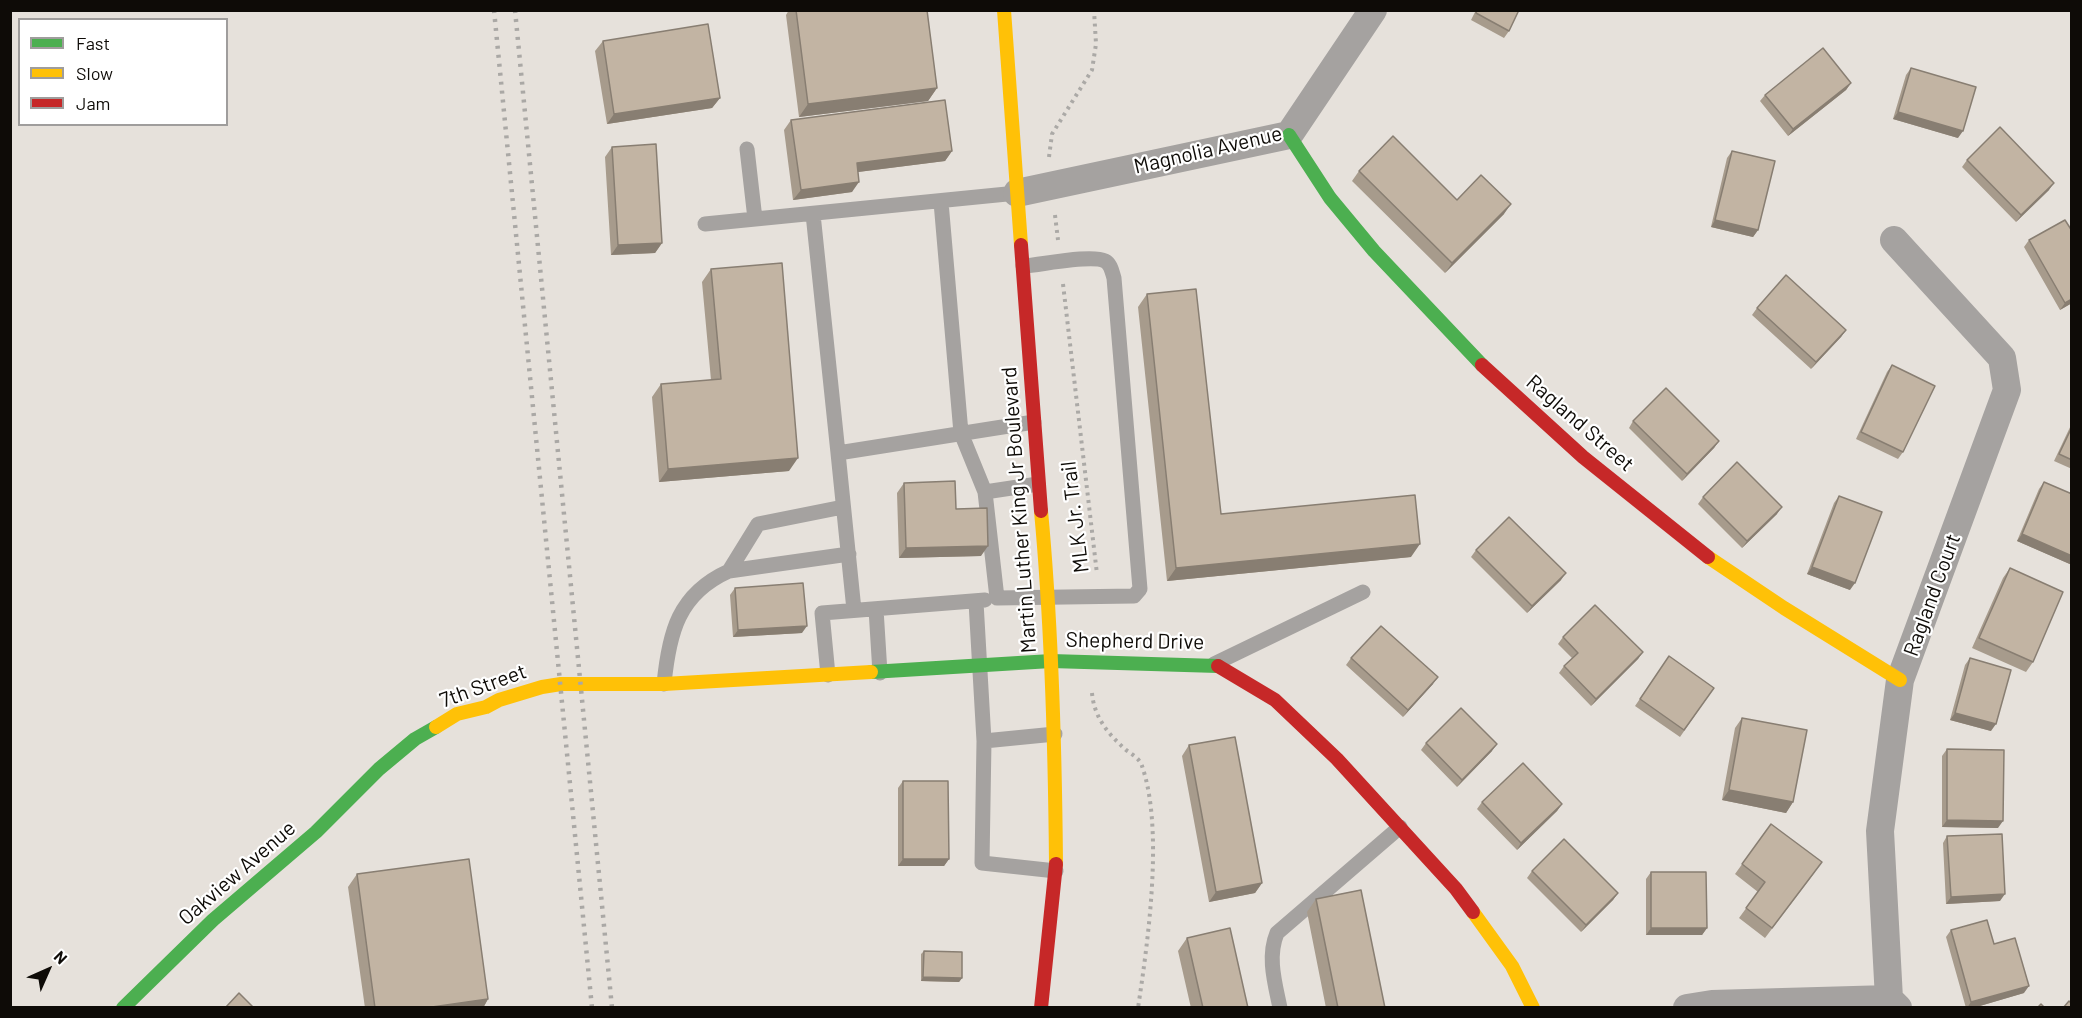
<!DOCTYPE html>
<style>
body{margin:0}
#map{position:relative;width:2082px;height:1018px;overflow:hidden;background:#e6e1db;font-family:Barlow,sans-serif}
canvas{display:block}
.frame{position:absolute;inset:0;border:12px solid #0e0b07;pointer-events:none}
.legend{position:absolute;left:18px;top:18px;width:210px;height:108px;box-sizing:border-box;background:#fff;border:2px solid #9f9d9c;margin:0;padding:8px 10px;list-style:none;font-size:18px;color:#0e0b07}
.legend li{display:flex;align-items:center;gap:12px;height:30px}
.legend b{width:30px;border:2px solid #9f9d9c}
.north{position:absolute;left:18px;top:940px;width:60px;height:60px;-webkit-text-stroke:4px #fff;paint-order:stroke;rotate:45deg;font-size:16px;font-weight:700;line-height:24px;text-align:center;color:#0e0b07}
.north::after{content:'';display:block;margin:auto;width:21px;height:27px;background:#0e0b07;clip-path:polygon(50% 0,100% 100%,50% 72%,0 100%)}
</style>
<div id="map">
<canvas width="2082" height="1018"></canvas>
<div class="frame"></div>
<ul class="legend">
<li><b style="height:8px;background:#4caf50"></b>Fast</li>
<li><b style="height:8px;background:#ffc107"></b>Slow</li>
<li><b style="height:8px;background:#c62828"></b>Jam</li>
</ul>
<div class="north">N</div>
</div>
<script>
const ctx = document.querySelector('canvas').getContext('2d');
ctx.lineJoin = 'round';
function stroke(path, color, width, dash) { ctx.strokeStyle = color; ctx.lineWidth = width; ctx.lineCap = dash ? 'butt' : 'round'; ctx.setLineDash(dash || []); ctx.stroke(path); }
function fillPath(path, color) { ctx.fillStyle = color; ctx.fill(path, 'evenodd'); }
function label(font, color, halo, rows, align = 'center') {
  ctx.font = font + ' Barlow,sans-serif'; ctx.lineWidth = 4.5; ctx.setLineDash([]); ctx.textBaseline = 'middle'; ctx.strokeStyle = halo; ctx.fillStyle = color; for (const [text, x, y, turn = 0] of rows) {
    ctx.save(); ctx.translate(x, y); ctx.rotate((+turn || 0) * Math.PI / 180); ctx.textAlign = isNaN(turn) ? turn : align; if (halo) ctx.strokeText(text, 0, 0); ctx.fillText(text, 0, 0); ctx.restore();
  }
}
const path = new Path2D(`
 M1049,157L1052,134L1092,70L1096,44L1094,10
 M1055,215L1058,240
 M1063,284L1097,574
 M1092,693C1094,717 1108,734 1126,750C1132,754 1140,759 1142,766C1164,829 1148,941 1138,1008`);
const lane = new Path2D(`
 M747,149L755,219
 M941,202L961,433L985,492
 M813,214L838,453L1034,422
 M705,224L1017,193
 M1023,266C1041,265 1091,254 1105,261C1111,264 1112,272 1114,278L1140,589L1134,596L997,598L985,492L1038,484
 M838,453L854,610
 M729,571L758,524L843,507
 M976,602L984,741L982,863L1056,871
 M876,609L880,673
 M1214,664L1363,592
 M828,675L822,613L985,600
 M664,684C669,633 678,594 729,571L849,554
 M984,741L1055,734
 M1280,1008C1275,983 1267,957 1277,933L1400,827`);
const street = new Path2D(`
 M1017,193L1289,135L1373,10
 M1889,999L1880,831L1900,680L2007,390L2002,358L1894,240
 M1687,1008L1712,1004L1889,999L1898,1008`);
const fast = new Path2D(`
 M1289,135L1330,198L1374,251L1482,365
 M871,672L1051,661L1218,666
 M123,1008L213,920L316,832L379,769L415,739L436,727`);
const slow = new Path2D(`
 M1004,10L1021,245
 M1041,511C1052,629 1055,746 1056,864
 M1708,557L1784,608L1900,680
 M436,727L457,714L486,707L499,700L542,687L561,684H664L871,672
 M1473,912L1512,966L1533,1008`);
const jam = new Path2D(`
 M1021,245L1041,511
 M1482,365L1583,457L1708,557
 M1218,666L1275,700L1337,759L1456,889L1473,912
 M1041,1008L1056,864`);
const rail = new Path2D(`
 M494,10L592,1008
 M515,10L612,1008`);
const wall = new Path2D(`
 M789,10H927L937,88L928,101L799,117L786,15Z
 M1476,10H1519L1509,31L1504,38L1471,20Z
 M603,41L720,98L712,108L607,124L595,51Z
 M1911,68L1958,138L1893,119L1906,75Z
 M1851,83L1846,90L1788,136L1760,101L1765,95Z
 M791,120L952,151L945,161L858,172L852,192L793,200L784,130Z
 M612,147L662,243L655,253L611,255L605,157Z
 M1732,151L1758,230L1753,237L1711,227L1727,158Z
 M1967,160L2049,190L2016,222L1962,167Z
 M1359,171L1457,200L1504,214L1445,273L1352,181Z
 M2072,231V303L2060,310L2024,247L2029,240Z
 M711,269L789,471L659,482L652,397L661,384L711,380L702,282Z
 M1147,294L1221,514L1411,557L1167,581L1138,307Z
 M1757,308L1846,330L1841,337L1811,369L1752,315Z
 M1892,365L1903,452L1898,459L1856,439L1887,372Z
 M1633,421L1719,441L1714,448L1682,481L1629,428Z
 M2072,423V469L2054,461Z
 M2044,482L2072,494V565L2017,541L2039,489Z
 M904,483L956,509L981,556L899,558L897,493Z
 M1839,496L1850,590L1807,574L1834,503Z
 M1703,497L1777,514L1742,548L1698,504Z
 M1476,550L1561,580L1527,613L1471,557Z
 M2010,568L2033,662L2026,672L1972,648L2003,578Z
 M735,588L802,633L733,637L730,595Z
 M1563,637L1643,652L1638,659L1591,706L1559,673L1564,666L1572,658L1558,644Z
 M1669,656L1714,688L1680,737L1635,706Z
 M1351,658L1433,684L1403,717L1346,665Z
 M1970,658L1991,731L1950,720L1965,665Z
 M1742,718L1793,802L1786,813L1722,800L1735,728Z
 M1426,743L1492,751L1457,787L1421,750Z
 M1189,745L1262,883L1255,893L1209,902L1182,756Z
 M1947,749L1998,828L1942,827V756Z
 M903,781L949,859L944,866H898V788Z
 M1482,802L1562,804L1557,811L1517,850L1477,809Z
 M1771,824L1815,872L1765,938L1739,918L1758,892L1735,874Z
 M1947,836L2000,901L1946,904L1943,843Z
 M1532,871L1618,893L1613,900L1581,932L1527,878Z
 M1651,872L1707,928L1702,935H1646V879Z
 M357,874L488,999L483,1008H365L348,887Z
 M1316,899L1385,1008H1326L1307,912Z
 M1951,930L1994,944L2024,993L1973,1008H1966L1946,937Z
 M1187,938L1248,1008H1191L1178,951Z
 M924,951L962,978L959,982L921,981V954Z`);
const shadedWall = new Path2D(`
 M1851,83L1846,90L1788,136L1793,129Z
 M937,88L928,101L799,117L808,104Z
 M720,98L712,108L607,124L614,114Z
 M1898,112L1963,131L1958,138L1893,119Z
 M952,151L945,161L850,173L857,163Z
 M859,182L852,192L793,200L801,190Z
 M2054,183L2049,190L2016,222L2021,215Z
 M1511,204L1504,214L1445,273L1452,263Z
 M1715,220L1758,230L1753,237L1711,227Z
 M662,243L655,253L611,255L618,245Z
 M2072,299V303L2060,310L2065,303Z
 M1846,330L1841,337L1811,369L1816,362Z
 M1719,441L1714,448L1682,481L1687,474Z
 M798,458L789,471L659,482L668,469Z
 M1782,507L1777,514L1742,548L1747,541Z
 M2022,534L2072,556V565L2017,541Z
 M1420,544L1411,557L1167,581L1176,568Z
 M988,546L981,556L899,558L906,548Z
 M1812,567L1855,583L1850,590L1807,574Z
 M1566,573L1561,580L1527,613L1532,606Z
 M807,626L802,633L733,637L738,630Z
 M1643,652L1638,659L1591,706L1596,699Z
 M1438,677L1433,684L1403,717L1408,710Z
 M1955,713L1996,724L1991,731L1950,720Z
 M1497,744L1492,751L1457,787L1462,780Z
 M1729,790L1793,802L1786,813L1722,800Z
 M1562,804L1557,811L1517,850L1521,843Z
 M1947,820L2003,821L1998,828L1942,827Z
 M903,859H949L944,866H898Z
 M1262,883L1255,893L1209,902L1216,892Z
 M1618,893L1613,900L1581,932L1586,925Z
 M2005,894L2000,901L1946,904L1951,897Z
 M1651,928H1707L1702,935H1646Z
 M923,977L962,978L959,982L921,981Z
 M2029,986L2024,993L1973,1008H1967L1971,1002Z
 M488,999L483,1008H425Z`);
const building = new Path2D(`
 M796,10H927L937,88L808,104Z
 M1477,10H1519L1509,31L1476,13Z
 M708,24L720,98L614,114L603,41Z
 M1823,48L1851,83L1793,129L1765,95Z
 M1911,68L1976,87L1963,131L1898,112Z
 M945,100L952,151L857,163L859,182L801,190L791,120Z
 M2000,127L2054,183L2021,215L1967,160Z
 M1393,136L1457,200L1481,175L1511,204L1452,263L1359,171Z
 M656,144L662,243L618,245L612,147Z
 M1732,151L1775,161L1758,230L1715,220Z
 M2065,220L2072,231V299L2065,303L2029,240Z
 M782,263L798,458L668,469L661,384L721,379L711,269Z
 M1786,275L1846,330L1816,362L1757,308Z
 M1196,289L1221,514L1415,495L1420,544L1176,568L1147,294Z
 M1892,365L1935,386L1903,452L1861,432Z
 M1666,388L1719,441L1687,474L1633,421Z
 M2072,427V460L2059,454Z
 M1737,462L1782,507L1747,541L1703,497Z
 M955,481L956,509L987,508L988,546L906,548L904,483Z
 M2044,482L2072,494V556L2022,534Z
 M1839,496L1882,512L1855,583L1812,567Z
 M1509,517L1566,573L1532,606L1476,550Z
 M2010,568L2063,592L2033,662L1979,638Z
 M803,583L807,626L738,630L735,588Z
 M1595,605L1643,652L1596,699L1564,666L1578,653L1563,637Z
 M1381,626L1438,677L1408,710L1351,658Z
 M1669,656L1714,688L1684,730L1640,699Z
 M1970,658L2011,670L1996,724L1955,713Z
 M1461,708L1497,744L1462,780L1426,743Z
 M1742,718L1807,730L1793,802L1729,790Z
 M1235,737L1262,883L1216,892L1189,745Z
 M1947,749L2004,750L2003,821L1947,820Z
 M1523,763L1562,804L1521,843L1482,802Z
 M903,781H948L949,859H903Z
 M1771,824L1822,862L1772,928L1746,908L1765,882L1742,864Z
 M2002,834L2005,894L1951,897L1947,836Z
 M1564,839L1618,893L1586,925L1532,871Z
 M469,859L488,999L425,1008H375L357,874Z
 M1651,872H1706L1707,928H1651Z
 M1361,890L1385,1008H1338L1316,899Z
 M1987,920L1994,944L2015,938L2029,986L1971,1002L1951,930Z
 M1230,928L1248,1008H1203L1187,938Z
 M924,951L962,952V978L923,977Z
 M239,993L254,1008H225Z
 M2069,1001L2072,1004V1008H2063Z
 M2041,1004L2045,1008H2037Z`);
const streetNames = [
 ["Magnolia Avenue",1208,150,-13],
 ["Ragland Street",1580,423,41],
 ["Martin Luther King Jr Boulevard",1019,510,-94],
 ["MLK Jr. Trail",1075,517,-97],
 ["Ragland Court",1932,595,-70],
 ["Shepherd Drive",1135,641,1],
 ["7th Street",483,686,-20],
 ["Oakview Avenue",237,873,-41]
];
stroke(path, '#aba9a6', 4, [3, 4.5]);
stroke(lane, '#a5a2a0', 15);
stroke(street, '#a5a2a0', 28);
stroke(fast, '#4caf50', 14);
stroke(slow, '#ffc107', 14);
stroke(jam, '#c62828', 14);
stroke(rail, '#aaa8a5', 4.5, [3, 6]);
fillPath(wall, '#a79b8c');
fillPath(shadedWall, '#887e72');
fillPath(building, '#c2b4a3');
stroke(building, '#887e72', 1.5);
label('21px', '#0e0b07', '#fff', streetNames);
</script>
